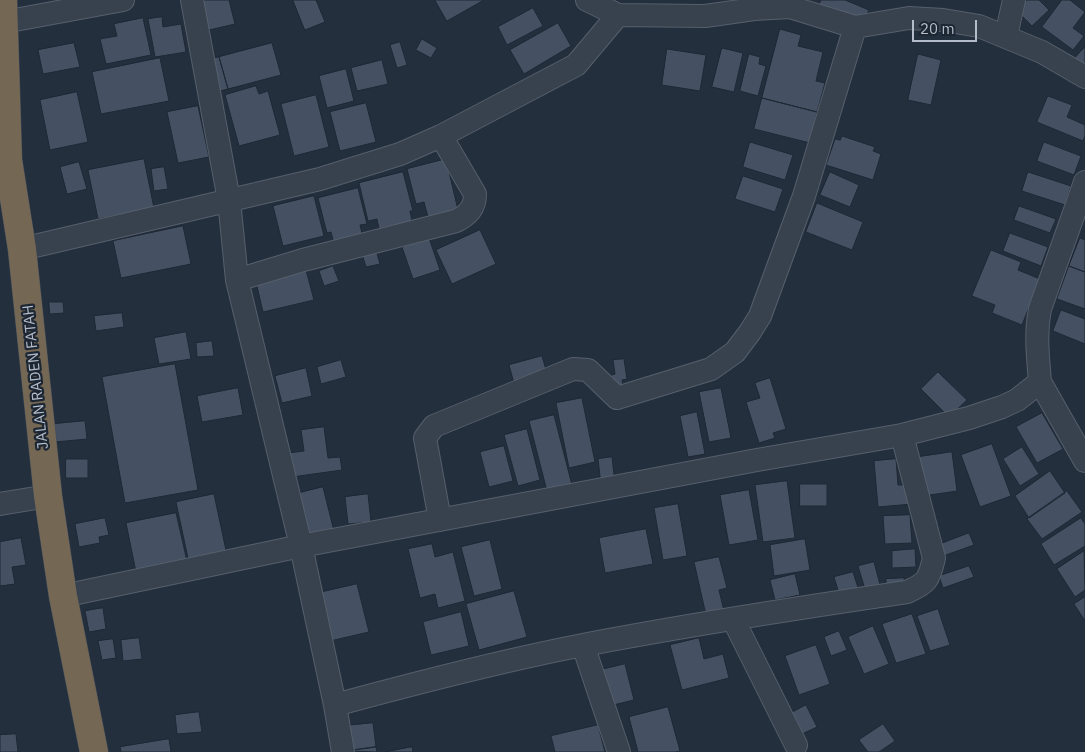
<!DOCTYPE html>
<style>
body{margin:0}
#map{position:relative;width:1085px;height:752px;overflow:hidden;background:#242f3e;font-family:"IBM Plex Sans",sans-serif}
canvas{display:block}
.scale{position:absolute;left:912px;top:20px;width:65px;height:22px;box-sizing:border-box;border:2px solid #b4bcc9;border-top:0;padding-left:6px;font-size:15px;line-height:18px;white-space:nowrap;color:#b4bcc9;-webkit-text-stroke:4px #1d2633;paint-order:stroke}
</style>
<div id="map">
<canvas width="1085" height="752"></canvas>
<div class="scale">20 m</div>
</div>
<script>
const ctx = document.querySelector('canvas').getContext('2d');
ctx.lineJoin = 'round';
function fillPath(path, color) { ctx.fillStyle = color; ctx.fill(path, 'evenodd'); }
function stroke(path, color, width, dash) { ctx.strokeStyle = color; ctx.lineWidth = width; ctx.lineCap = dash ? 'butt' : 'round'; ctx.setLineDash(dash || []); ctx.stroke(path); }
function label(font, color, halo, rows, align = 'center') {
  ctx.font = font + ' "IBM Plex Sans",sans-serif'; ctx.lineWidth = 4.5; ctx.setLineDash([]); ctx.textBaseline = 'middle'; ctx.strokeStyle = halo; ctx.fillStyle = color; for (const [text, x, y, turn = 0] of rows) {
    ctx.save(); ctx.translate(x, y); ctx.rotate((+turn || 0) * Math.PI / 180); ctx.textAlign = isNaN(turn) ? turn : align; if (halo) ctx.strokeText(text, 0, 0); ctx.fillText(text, 0, 0); ctx.restore();
  }
}
const building = new Path2D(`
 M197,0H229L235,24L205,31Z
 M293,0H316L325,22L305,30Z
 M435,0H484L447,21Z
 M821,0H845L869,10L862,24L817,11Z
 M1027,0H1039L1049,10L1032,26L1017,11Z
 M1062,0H1070L1085,12L1073,28L1084,36L1073,50L1042,27Z
 M533,8L543,26L507,45L498,27Z
 M162,17L163,27L181,24L186,52L155,57L148,19Z
 M143,18L151,55L106,64L100,39L117,36L114,24Z
 M558,23L571,46L524,74L510,50Z
 M780,29L801,35L798,46L823,52L816,81L825,83L817,112L762,98Z
 M422,39L437,48L431,58L416,50Z
 M400,42L407,65L397,68L390,45Z
 M74,43L80,67L43,74L38,50Z
 M272,43L281,75L228,89L219,57Z
 M1085,47V74L1072,61Z
 M722,48L743,53L734,92L712,87Z
 M667,49L706,55L700,91L662,85Z
 M749,54L760,57L759,64L766,66L758,96L740,91Z
 M918,54L941,60L931,105L908,100Z
 M219,57L228,89L212,93L204,61Z
 M160,58L169,101L101,114L92,72Z
 M382,60L388,84L357,91L351,68Z
 M346,69L354,101L327,108L319,76Z
 M256,86L259,94L268,91L280,135L239,146L225,95Z
 M77,92L88,142L50,150L40,100Z
 M316,95L329,147L294,156L281,104Z
 M1048,96L1072,105L1067,117L1085,125V136L1083,141L1037,122Z
 M762,98L817,112L810,143L754,129Z
 M366,103L376,142L340,151L330,112Z
 M198,106L209,157L178,163L167,112Z
 M842,136L875,147L873,151L881,154L873,180L826,165L835,139L840,140Z
 M750,142L793,155L785,180L743,167Z
 M1044,142L1081,156L1074,175L1037,161Z
 M144,159L154,208L98,219L88,170Z
 M446,159L458,210L428,217L424,202L416,204L407,169Z
 M79,162L87,189L67,194L60,167Z
 M164,167L168,189L154,191L151,169Z
 M403,172L413,211H410L412,221L379,229L377,219L368,221L359,183Z
 M830,172L859,185L850,207L820,195Z
 M1028,172L1071,186L1065,205L1022,191Z
 M743,176L783,189L775,212L735,199Z
 M358,188L367,224L360,225L363,237L334,244L331,232L327,233L318,198Z
 M314,196L324,236L283,246L273,206Z
 M817,203L863,222L852,250L806,232Z
 M1019,206L1056,219L1050,233L1014,220Z
 M183,226L191,264L121,278L113,241Z
 M480,230L496,264L452,284L436,250Z
 M1010,233L1048,247L1041,266L1003,251Z
 M429,238L440,270L413,279L402,247Z
 M1080,238L1085,240V272L1069,266Z
 M376,250L380,264L366,267L362,254Z
 M991,250L1021,262L1018,270L1040,279L1022,325L992,313L995,305L972,296Z
 M333,266L339,281L324,286L319,271Z
 M1069,266L1085,272V309L1057,299Z
 M306,270L314,300L263,312L256,282Z
 M49,302H63L64,313L50,314Z
 M1061,310L1085,319V344L1053,331Z
 M122,313L124,327L96,331L94,316Z
 M186,332L191,359L159,364L154,338Z
 M212,341L214,356L197,357L196,343Z
 M542,356L547,373L515,387L509,365Z
 M624,359L627,379L622,380L623,386L613,387L611,375L615,374L613,360Z
 M341,360L346,377L321,384L317,367Z
 M175,364L198,490L125,503L102,377Z
 M306,368L312,396L282,403L275,376Z
 M938,372L967,400L949,417L921,389Z
 M770,378L786,429L773,433L775,438L759,443L746,402L760,398L755,383Z
 M238,388L243,415L202,422L197,396Z
 M721,388L731,438L709,442L699,392Z
 M582,398L595,462L569,468L556,403Z
 M697,412L705,454L688,457L680,416Z
 M1042,413L1063,449L1037,463L1016,427Z
 M554,415L573,489L548,495L529,421Z
 M85,421L87,439L55,442L53,424Z
 M324,427L328,458L340,457L342,470L292,477L288,453L304,451L301,430Z
 M527,429L540,480L518,486L504,435Z
 M992,444L1011,496L980,507L961,455Z
 M504,446L513,481L489,487L480,452Z
 M1022,447L1039,474L1020,486L1003,459Z
 M952,452L957,491L923,496L918,457Z
 M612,457L615,483L601,485L598,459Z
 M66,459H88V478H66Z
 M896,459L898,485H910L912,504L878,507L874,461Z
 M1050,471L1065,493L1029,518L1015,496Z
 M787,481L795,538L763,542L755,485Z
 M800,484H827V506H800Z
 M323,487L334,531L306,538L295,494Z
 M749,490L758,540L729,545L720,495Z
 M1067,491L1082,512L1042,539L1027,519Z
 M214,494L227,555L189,563L176,502Z
 M368,494L371,522L348,524L345,497Z
 M678,504L687,556L663,560L654,508Z
 M176,513L187,561L136,572L126,523Z
 M910,515L912,543L885,544L883,516Z
 M105,518L109,535L99,537L100,543L79,547L75,524Z
 M1081,518L1085,524V546L1054,565L1041,544Z
 M646,529L653,564L605,573L599,538Z
 M969,533L974,545L943,556L938,545Z
 M21,538L26,565L12,567L15,584L0,586V542Z
 M805,539L810,570L774,576L770,545Z
 M490,540L502,589L474,596L461,547Z
 M432,544L435,557L453,552L465,601L438,608L435,594L420,598L408,549Z
 M915,549L916,567L892,568V551Z
 M1084,551L1085,590L1075,597L1057,569Z
 M719,557L727,588L719,590L724,611L706,615L694,562Z
 M874,562L882,592L867,596L858,566Z
 M969,566L974,577L943,588L939,576Z
 M853,572L860,594L841,600L834,577Z
 M795,574L800,595L775,600L770,580Z
 M904,578L905,591L886,592V579Z
 M357,584L369,632L330,641L318,593Z
 M514,591L527,637L479,650L466,604Z
 M1085,597V621L1074,604Z
 M103,608L106,629L89,632L85,611Z
 M938,609L950,645L930,651L917,616Z
 M461,612L469,646L431,655L423,622Z
 M912,614L926,654L896,663L882,624Z
 M873,626L889,664L864,674L848,637Z
 M839,631L847,650L831,656L824,637Z
 M139,638L142,659L123,661L121,640Z
 M699,638L704,659L723,654L729,678L682,690L670,645Z
 M113,639L116,658L102,660L98,641Z
 M816,645L830,684L799,695L785,656Z
 M625,664L634,700L605,707L596,671Z
 M806,705L817,727L802,734L791,713Z
 M668,707L680,751L675,752H638L629,717Z
 M199,712L202,732L177,734L175,715Z
 M373,723L376,747L346,751L343,726Z
 M883,724L895,741L879,752H868L859,740Z
 M598,725L605,752H555L551,736Z
 M16,734L18,752H0V735Z
 M169,739L171,752H121L120,747Z
 M376,747L377,752L346,751Z
 M412,747L413,752H385Z`);
const minor = new Path2D(`
 M192,0L229,200L237,280L301,546L335,705L343,752
 M587,0L618,15L705,16L754,9L790,7L794,0
 M790,7L855,27L909,18L943,20L979,26L1042,52L1085,77
 M4,22L123,0
 M1006,36L1014,0
 M22,249L320,179L400,154L441,136L576,65L618,15
 M237,280L303,260L456,221C468,215 475,208 475,194L441,136
 M1040,382L1085,461
 M0,504L48,496
 M440,520L425,438L434,426L573,369L588,370L617,398L711,369L735,352L750,332L760,316L804,196L855,27
 M63,596L301,546L757,460L902,435L969,418L1002,407L1017,400L1040,382C1038,357 1035,334 1040,309L1085,182
 M733,619L796,745
 M583,645L619,752
 M335,705C416,683 496,662 578,646C687,625 797,608 907,592C927,583 929,580 934,558L902,435`);
const highway = new Path2D(`
 M3,0L8,160L22,249L48,496L63,596L94,752`);
const streetNames = [
 ["JALAN RADEN FATAH",36,377,-96]
];
fillPath(building, '#455162');
stroke(building, '#1f2835', 1);
stroke(minor, '#565f6c', 24);
stroke(highway, '#434c59', 29);
stroke(minor, '#38414e', 22);
stroke(highway, '#746855', 28);
label('15px', '#b4bcc9', '#1d2633', streetNames);
</script>
